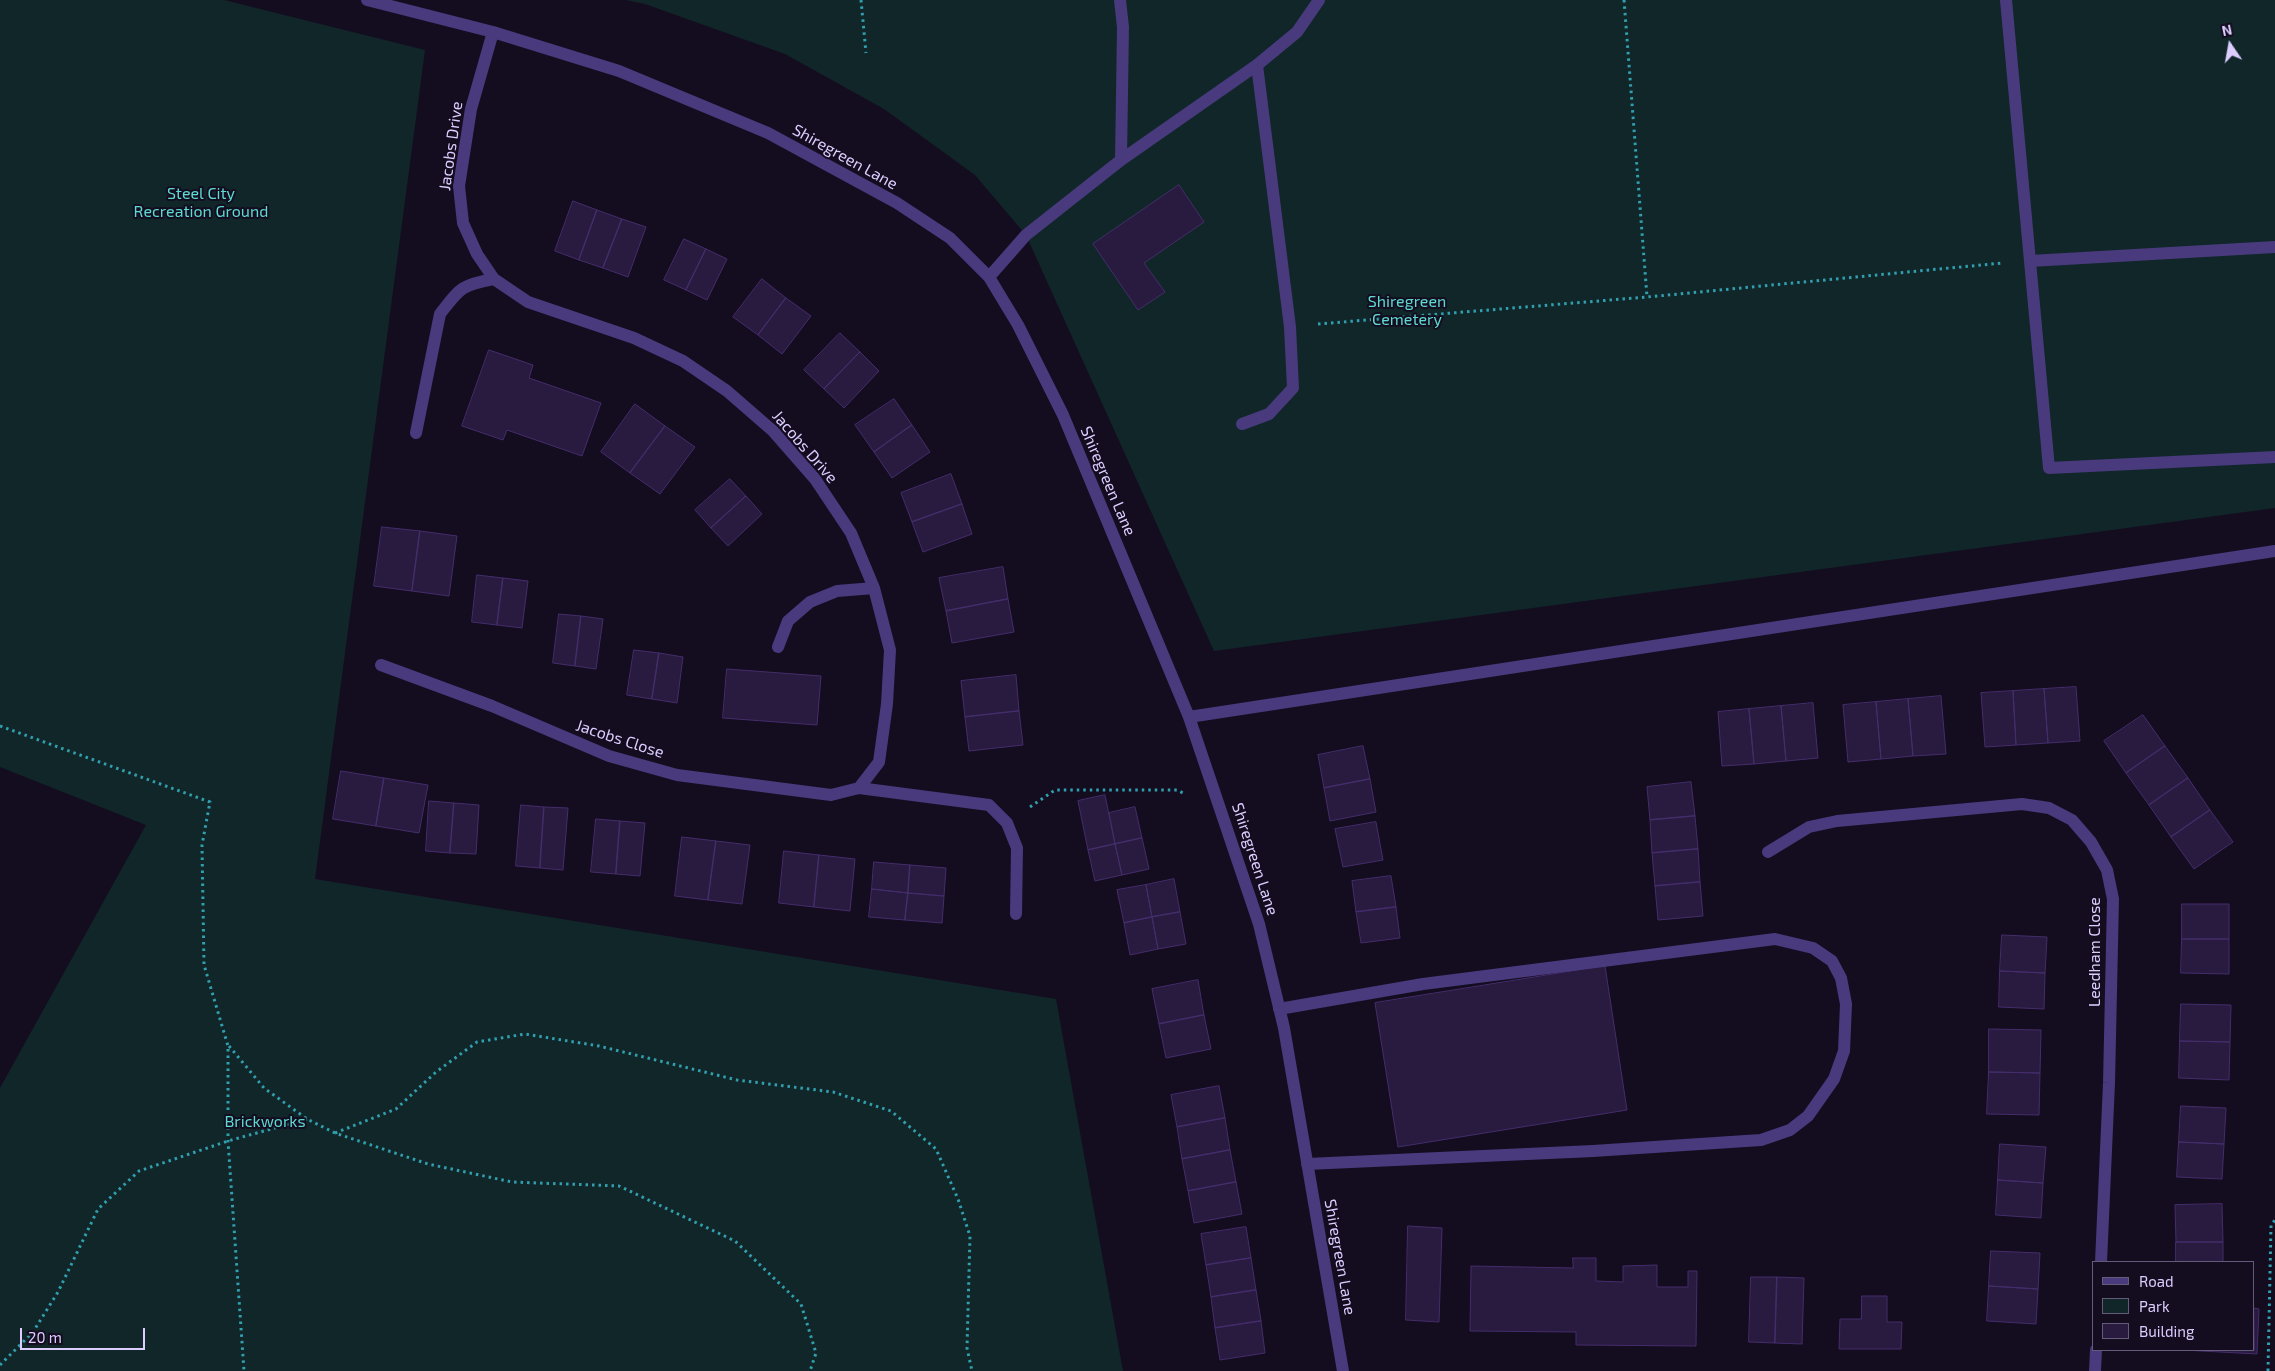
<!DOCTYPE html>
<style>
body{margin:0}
#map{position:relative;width:2275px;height:1371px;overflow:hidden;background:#140d20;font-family:"Exo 2",sans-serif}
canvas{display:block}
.legend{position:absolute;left:2092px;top:1261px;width:162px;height:90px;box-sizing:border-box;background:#140d20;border:1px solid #645a79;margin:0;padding:6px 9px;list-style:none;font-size:15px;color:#dccdfe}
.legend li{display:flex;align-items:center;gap:10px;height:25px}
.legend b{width:25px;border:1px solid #645a79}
.north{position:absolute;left:2205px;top:20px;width:50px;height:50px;-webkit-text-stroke:4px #140d20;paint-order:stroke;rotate:348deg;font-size:14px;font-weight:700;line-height:20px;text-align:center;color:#dccdfe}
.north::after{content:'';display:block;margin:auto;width:18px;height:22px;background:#dccdfe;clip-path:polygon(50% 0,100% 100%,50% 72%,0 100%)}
.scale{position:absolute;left:20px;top:1328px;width:125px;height:22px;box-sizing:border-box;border:2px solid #dccdfe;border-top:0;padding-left:6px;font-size:15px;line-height:18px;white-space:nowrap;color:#dccdfe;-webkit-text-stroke:4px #140d20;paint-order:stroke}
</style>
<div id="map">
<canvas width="2275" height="1371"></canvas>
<ul class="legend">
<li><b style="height:6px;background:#483a7d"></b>Road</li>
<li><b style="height:14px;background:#112629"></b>Park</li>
<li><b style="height:14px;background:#291a40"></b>Building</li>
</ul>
<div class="north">N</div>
<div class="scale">20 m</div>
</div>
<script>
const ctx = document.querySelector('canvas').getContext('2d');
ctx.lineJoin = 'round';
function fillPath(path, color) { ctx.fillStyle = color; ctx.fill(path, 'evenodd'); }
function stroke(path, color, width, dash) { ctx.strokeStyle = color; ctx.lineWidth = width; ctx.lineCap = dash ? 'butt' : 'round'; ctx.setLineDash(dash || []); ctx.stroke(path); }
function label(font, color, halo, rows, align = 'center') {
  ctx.font = font + ' "Exo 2",sans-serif'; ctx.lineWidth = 4; ctx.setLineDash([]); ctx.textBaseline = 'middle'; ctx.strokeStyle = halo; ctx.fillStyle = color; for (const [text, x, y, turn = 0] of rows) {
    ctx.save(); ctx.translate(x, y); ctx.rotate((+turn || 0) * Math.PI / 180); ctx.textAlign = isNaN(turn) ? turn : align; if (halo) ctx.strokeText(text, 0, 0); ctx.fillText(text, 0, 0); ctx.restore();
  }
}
const green = new Path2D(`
 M0,0H224L425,50L315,879L1056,999L1123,1371H0V1088L146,825L0,767Z
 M626,0H2275V508L1214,651L1026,235L975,175L884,109L785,54L645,4Z`);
const building = new Path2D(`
 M1179,185L1204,222L1144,263L1165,292L1138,310L1093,244Z
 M573,201L597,210L579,260L555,251Z
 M597,210L622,219L603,268L579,260Z
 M622,219L646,227L628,277L603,268Z
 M684,239L706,249L686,290L664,280Z
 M706,249L727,259L707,300L686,290Z
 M762,279L786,298L758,335L733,317Z
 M786,298L811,316L782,354L758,335Z
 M840,333L860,352L824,389L804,370Z
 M489,350L533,365L529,378L601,403L582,456L507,430L503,440L462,426Z
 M860,352L879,371L844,408L824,389Z
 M894,399L912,425L874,452L855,425Z
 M635,404L665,426L630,473L601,452Z
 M912,425L930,452L892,478L874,452Z
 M665,426L695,447L660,494L630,473Z
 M951,474L962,504L912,522L901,493Z
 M730,479L746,496L711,528L695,510Z
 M746,496L762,514L728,546L711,528Z
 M962,504L972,534L923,552L912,522Z
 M382,527L420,531L412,591L374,586Z
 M420,531L457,536L449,596L412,591Z
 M1003,567L1008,599L946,611L939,578Z
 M477,575L503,578L497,625L472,622Z
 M503,578L528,581L522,628L497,625Z
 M1008,599L1014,632L952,643L946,611Z
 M559,614L581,616L575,666L553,663Z
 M581,616L603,619L596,669L575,666Z
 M634,650L659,653L652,699L627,695Z
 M659,653L683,657L677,703L652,699Z
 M727,669L821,676L817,725L723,718Z
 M1016,675L1019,711L965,717L961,681Z
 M2076,687L2080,741L2048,743L2044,689Z
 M2044,689L2048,743L2016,745L2013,691Z
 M2013,691L2016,745L1985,747L1981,693Z
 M1941,696L1946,754L1913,756L1908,699Z
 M1908,699L1913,756L1881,759L1876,702Z
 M1876,702L1881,759L1848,762L1843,705Z
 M1813,703L1818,758L1786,761L1781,706Z
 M1781,706L1786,761L1754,764L1749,709Z
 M1749,709L1754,764L1722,766L1718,712Z
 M1019,711L1023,745L969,751L965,717Z
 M2143,715L2165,746L2126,773L2104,741Z
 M1363,746L1370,779L1324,788L1318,755Z
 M2165,746L2188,778L2149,805L2126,773Z
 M341,771L384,778L376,826L333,819Z
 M384,778L428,785L419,833L376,826Z
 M2188,778L2210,810L2171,837L2149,805Z
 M1370,779L1376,812L1330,821L1324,788Z
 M1691,782L1695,816L1650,820L1647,787Z
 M1105,795L1115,844L1088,850L1078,801Z
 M429,801L454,803L450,853L426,851Z
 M454,803L479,805L476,854L450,853Z
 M521,805L544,807L540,868L516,866Z
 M544,807L568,808L563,870L540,868Z
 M1135,807L1142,838L1115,844L1109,813Z
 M2210,810L2233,842L2194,869L2171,837Z
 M1695,816L1698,849L1652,853L1650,820Z
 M596,819L620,821L616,874L591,872Z
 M620,821L645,823L640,876L616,874Z
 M1376,822L1383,860L1343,867L1335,829Z
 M682,837L716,841L708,900L675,896Z
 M1142,838L1149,869L1122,875L1115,844Z
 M716,841L750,845L742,904L708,900Z
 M1115,844L1122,875L1095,881L1088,850Z
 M1698,849L1700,882L1655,886L1652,853Z
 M784,851L819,855L814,907L779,903Z
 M819,855L855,859L850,911L814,907Z
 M874,862L910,865L908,893L872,889Z
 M910,865L946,868L944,896L908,893Z
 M1391,876L1396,907L1356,912L1352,881Z
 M1174,879L1180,912L1152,917L1146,885Z
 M1700,882L1703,916L1658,920L1655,886Z
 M1146,885L1152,917L1124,923L1117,890Z
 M872,889L908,893L905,920L869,917Z
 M908,893L944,896L942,923L905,920Z
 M2182,904H2229V939H2182Z
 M1396,907L1400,938L1361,943L1356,912Z
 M1180,912L1186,944L1158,949L1152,917Z
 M1152,917L1158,949L1130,955L1124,923Z
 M2002,935L2047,937L2045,973L2000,971Z
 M2182,939H2229V974L2181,973Z
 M1605,966L1627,1110L1398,1147L1375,1003Z
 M2000,971L2045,973L2044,1009L1999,1007Z
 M1198,980L1204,1015L1159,1024L1152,989Z
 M2181,1004L2231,1005L2230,1042L2180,1041Z
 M1204,1015L1211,1049L1166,1058L1159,1024Z
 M1989,1029L2041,1030L2040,1073L1989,1072Z
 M2180,1041L2230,1042L2229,1080L2179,1078Z
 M1989,1072L2040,1073L2039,1115L1987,1114Z
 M1219,1086L1225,1118L1177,1127L1171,1095Z
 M2181,1106L2226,1108L2224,1144L2179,1142Z
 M1225,1118L1230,1150L1182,1159L1177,1127Z
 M2179,1142L2224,1144L2222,1179L2177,1177Z
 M2000,1144L2046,1147L2043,1183L1998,1180Z
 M1230,1150L1236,1182L1188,1191L1182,1159Z
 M1998,1180L2043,1183L2041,1218L1996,1215Z
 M1236,1182L1242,1214L1194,1223L1188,1191Z
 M2222,1204L2223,1242H2176L2175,1205Z
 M1408,1226L1442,1228L1439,1322L1406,1320Z
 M1246,1227L1251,1258L1206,1265L1201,1234Z
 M2176,1242H2223V1262H2176Z
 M1991,1251L2040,1253L2038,1289L1989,1286Z
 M1251,1258L1256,1290L1211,1297L1206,1265Z
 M1573,1258H1596V1281L1623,1282V1266L1657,1265V1287H1688V1271H1697L1696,1346L1576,1345V1332L1470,1331L1471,1266L1573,1268Z
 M1751,1277H1777L1775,1343L1749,1342Z
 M1777,1277L1804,1278L1802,1344L1775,1343Z
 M1989,1286L2038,1289L2036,1324L1987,1321Z
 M1256,1290L1261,1321L1215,1328L1211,1297Z
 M1862,1296H1887V1322H1902L1901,1349H1839L1840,1319H1861Z
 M2254,1308L2259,1309L2257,1354L2183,1350H2254Z
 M1261,1321L1265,1353L1220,1360L1215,1328Z`);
const path = new Path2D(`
 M861,0L866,53
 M1624,0L1647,297
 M1318,324L1647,297L2002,263
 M0,726L210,802L202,845L204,965L228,1046V1141L244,1371
 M1030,807L1055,790H1177L1183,793
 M229,1046L264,1088L307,1119L335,1133L428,1164L512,1182L619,1186L735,1241L801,1304L816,1353L810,1371
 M335,1133L396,1109L436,1072L477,1042L525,1034L599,1046L737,1080L833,1092L891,1111L936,1149L958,1199L970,1236L967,1348L972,1371
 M0,1365L33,1332L58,1292L98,1209L139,1171L228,1141L307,1119
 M2268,1371L2271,1225L2275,1220`);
const minor = new Path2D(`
 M367,0L493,32L619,71L768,133L897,203L950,238L989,277L1018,325L1063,415L1189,717L1259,924L1284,1028L1343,1371
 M1120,0L1123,27L1121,160
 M2006,0L2049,468L2275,457
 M493,32L471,109L459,186L463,223L477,254L494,279L528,302L634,338L683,361L727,391L773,431L815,479L851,533L874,588L890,650L887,704L879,762L859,788
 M2030,261L2275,247
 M989,277L1026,235L1121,160L1257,65L1297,32L1319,0
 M1242,424L1269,414L1293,388L1290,327L1257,65
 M416,433L440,314C460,288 461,285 494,279
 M778,647L788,621L810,602L837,591L874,588
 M381,665L492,706L609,756L677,775L831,795L859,788L989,805L1007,823L1017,848L1016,914
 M1189,717L2275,551
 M1768,852L1809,827L1837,821L2022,804L2049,808L2072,820L2091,842L2107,870L2113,899L2109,1083L2101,1262
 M1279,1009L1423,984L1775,939L1813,948L1832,961L1841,978L1846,1004L1844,1051L1834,1079L1808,1116L1790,1130L1761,1140L1593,1151L1307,1164
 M2095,1371L2096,1350`);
const streetNames = [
 ["Jacobs Drive",451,146,-82],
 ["Shiregreen Lane",845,157,29],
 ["Jacobs Drive",805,447,49],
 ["Shiregreen Lane",1108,481,67],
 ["Jacobs Close",620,739,18],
 ["Shiregreen Lane",1255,859,72],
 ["Leedham Close",2095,952,-90],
 ["Shiregreen Lane",1340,1257,80]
];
const parkNames = [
 ["Steel City",201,194],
 ["Recreation Ground",201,212],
 ["Shiregreen",1407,302],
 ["Cemetery",1407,320],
 ["Brickworks",265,1122]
];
fillPath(green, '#112629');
fillPath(building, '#291a40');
stroke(building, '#442d6b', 1);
stroke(path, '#319fae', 3, [2.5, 4]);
stroke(minor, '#483a7d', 12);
label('16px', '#dccdfe', '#140d20', streetNames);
label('16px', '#5cdbd2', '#140d20', parkNames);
</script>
